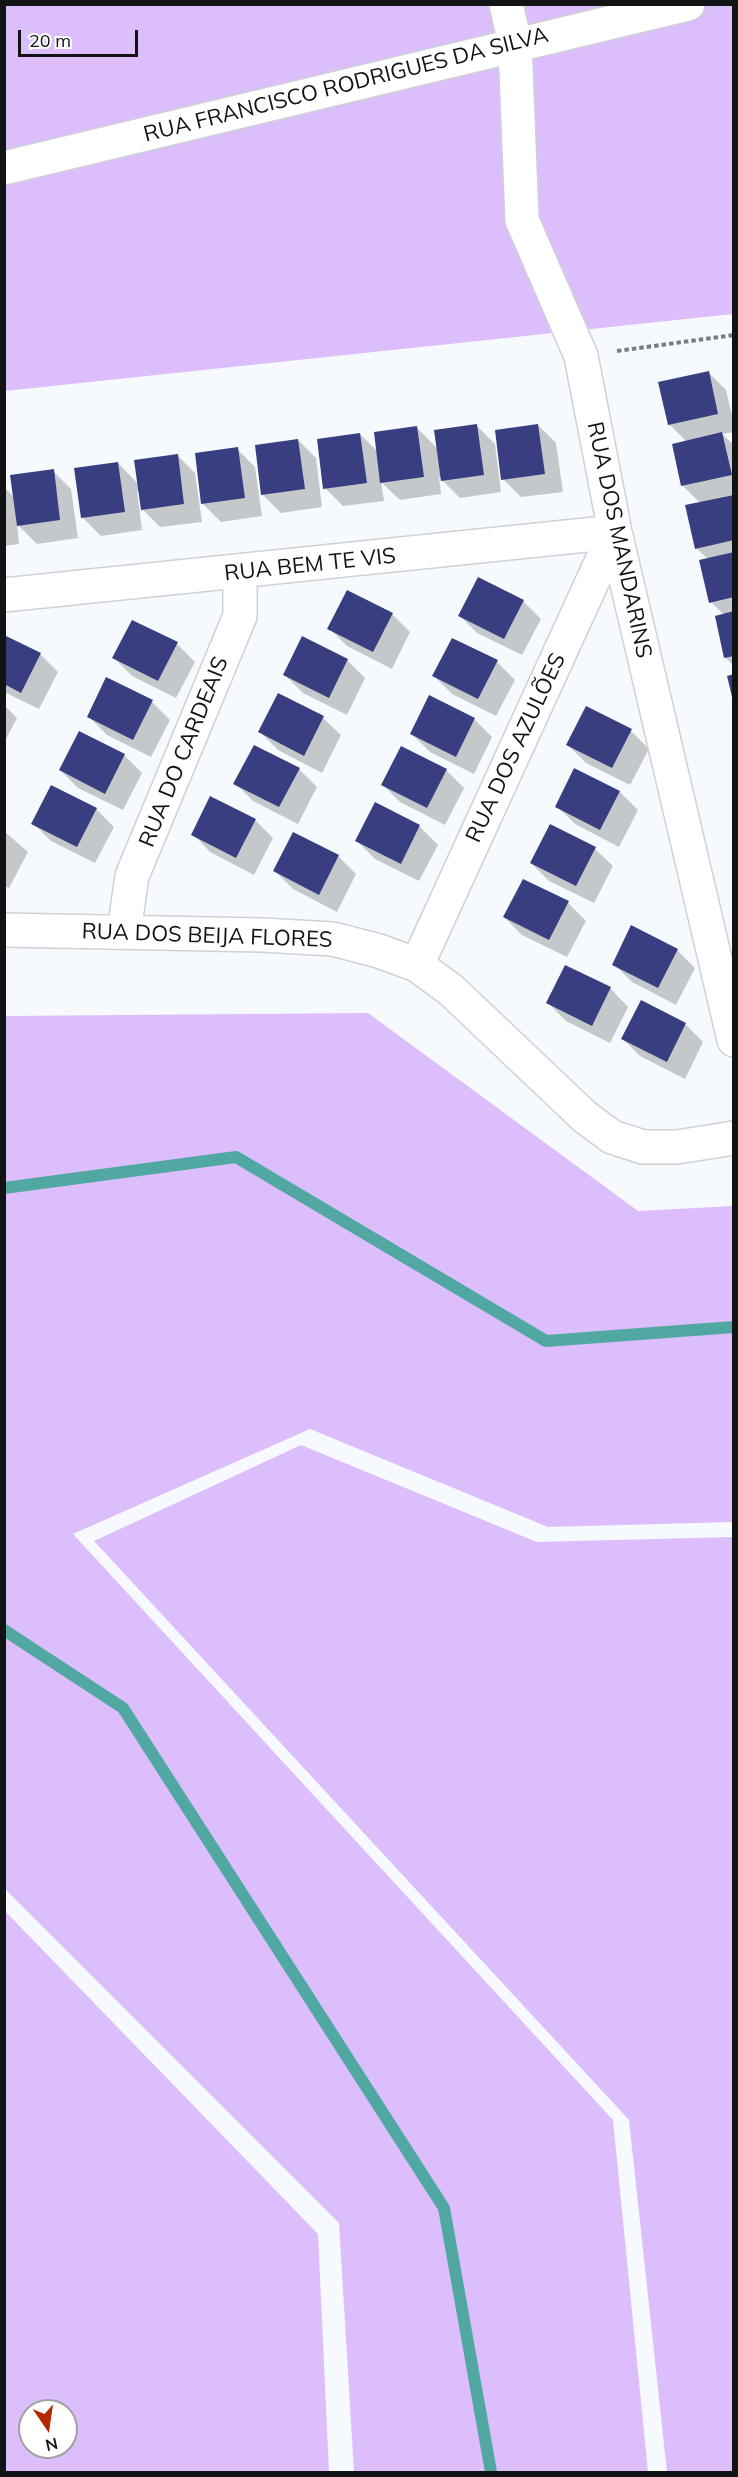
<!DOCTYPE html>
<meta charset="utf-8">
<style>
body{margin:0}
#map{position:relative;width:738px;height:2477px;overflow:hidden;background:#f6fafe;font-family:Mulish,sans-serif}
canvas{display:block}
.frame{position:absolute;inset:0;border:6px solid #111314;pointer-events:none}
.north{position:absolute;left:18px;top:2399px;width:60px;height:60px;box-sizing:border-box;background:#fff;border:2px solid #a0a1a1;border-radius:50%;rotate:167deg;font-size:16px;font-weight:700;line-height:24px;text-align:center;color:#111314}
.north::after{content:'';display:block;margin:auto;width:21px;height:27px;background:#b42902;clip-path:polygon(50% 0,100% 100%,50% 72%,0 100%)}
.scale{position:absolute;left:18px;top:30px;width:120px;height:27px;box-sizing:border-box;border:3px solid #111314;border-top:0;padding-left:8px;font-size:18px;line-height:21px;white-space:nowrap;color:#111314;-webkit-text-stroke:4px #fff;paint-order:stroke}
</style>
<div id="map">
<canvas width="738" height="2477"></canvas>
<div class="frame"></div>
<div class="north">N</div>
<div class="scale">20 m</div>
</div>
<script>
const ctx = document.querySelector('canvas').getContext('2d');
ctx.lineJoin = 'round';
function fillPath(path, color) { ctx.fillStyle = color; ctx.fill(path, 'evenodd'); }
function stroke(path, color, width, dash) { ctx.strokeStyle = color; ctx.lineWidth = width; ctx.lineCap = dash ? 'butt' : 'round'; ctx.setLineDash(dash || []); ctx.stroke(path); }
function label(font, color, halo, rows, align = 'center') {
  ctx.font = font + ' Mulish,sans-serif'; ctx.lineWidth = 6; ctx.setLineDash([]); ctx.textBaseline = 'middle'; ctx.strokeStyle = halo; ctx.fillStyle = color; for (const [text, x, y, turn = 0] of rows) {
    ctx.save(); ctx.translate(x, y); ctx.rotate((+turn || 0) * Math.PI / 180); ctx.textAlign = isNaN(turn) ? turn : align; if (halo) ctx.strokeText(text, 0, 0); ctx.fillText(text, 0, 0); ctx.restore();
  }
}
const green = new Path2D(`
 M4,5H733V314L5,391Z
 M368,1013L638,1211L733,1206V1522L548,1527L310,1429L73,1534L613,2120L648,2472H354L339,2223L5,1889V1016Z
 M301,1445L537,1542L733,1537V2472H667L629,2120L94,1541Z
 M4,1910L318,2234L329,2472H5ZM30,2411H66V2447H30Z`);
const shadow = new Path2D(`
 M708,372L726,390L734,424V432L722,434L734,445V666L725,657L724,615L711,602L708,559L696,548L701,504L682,485L687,442L669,424Z
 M538,425L556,443L563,492L521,497L503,479Z
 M477,426L495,444L501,492L460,498L439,477L441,494L400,500L381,482L384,501L343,506L325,488L360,434L378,452L416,427L438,449Z
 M298,440L316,458L322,507L281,513L263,495Z
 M237,449L255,467L262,516L221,522L203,504Z
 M177,455L195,473L202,522L160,527L142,509L140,491H137L142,530L101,536L83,518L118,463L139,485Z
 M53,471L71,489L78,538L37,544L17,524L19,544L4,546V487L14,497Z
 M523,601L541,619L522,655L477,633L459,615Z
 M392,614L410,632L392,669L347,646L329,628Z
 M133,622L177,644L195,662L176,698L132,676L114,658Z
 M4,637L40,654L58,672L39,709L4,692Z
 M303,638L348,661L365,678L347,715L303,693L285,675Z
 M497,662L515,680L496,716L452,694L434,676Z
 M430,697L475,720L492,737L474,774L430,752L412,734Z
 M152,702L170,720L151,757L107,735L89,717Z
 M4,705L17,718L4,743Z
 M323,718L341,735L322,773L278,750L260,732Z
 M631,731L649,749L630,785L586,763L568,745Z
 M124,755L142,773L123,810L78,788L60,770Z
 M299,769L317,787L298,824L253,801L235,783Z
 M446,770L464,788L445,825L400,802L382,784Z
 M575,770L620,792L638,810L619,847L575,824L557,806Z
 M211,798L255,820L273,838L254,875L210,852L193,834Z
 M376,804L420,827L438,845L419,881L375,859L357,841Z
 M96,809L114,827L95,863L51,841L33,823Z
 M4,831L28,852L9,888L4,886Z
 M294,834L338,856L356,874L337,912L293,889L275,871Z
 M595,849L613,866L594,903L549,881L531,863Z
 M568,903L586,921L567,957L522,935L504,917Z
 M677,950L695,968L676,1005L632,982L614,964Z
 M566,967L611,989L628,1007L610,1043L566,1021L548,1003Z
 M641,1002L685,1024L703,1042L685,1079L640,1056L622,1038Z`);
const stream = new Path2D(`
 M4,1188L236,1157L546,1341L734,1327
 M4,1630L123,1708L444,2208L491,2472`);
const building = new Path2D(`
 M709,371L718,414L668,425L658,382Z
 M477,424L484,475L441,481L434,430Z
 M538,424L545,474L501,480L495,430Z
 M417,426L424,477L380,483L374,432Z
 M722,432L732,475L681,486L672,444Z
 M360,433L367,483L323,489L317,439Z
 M298,439L305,489L261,495L255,445Z
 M238,447L245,498L201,504L195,453Z
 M178,454L184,504L141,510L134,460Z
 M118,462L125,512L81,518L74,468Z
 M54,469L60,520L17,526L10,475Z
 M734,495V540L695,549L685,505Z
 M734,552V597L709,603L699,560Z
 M478,577L524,600L504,639L458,616Z
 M347,590L393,613L373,652L327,629Z
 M734,611V656L724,658L715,616Z
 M132,620L178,642L158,681L112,658Z
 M4,635L41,653L21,693L4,684Z
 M302,636L348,659L329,698L283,675Z
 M452,638L498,660L478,699L432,676Z
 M734,674V701H733L727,676Z
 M106,677L153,700L133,740L87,717Z
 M278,693L324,716L304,756L258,732Z
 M429,695L475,718L456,757L410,734Z
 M586,706L632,729L612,768L566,745Z
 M79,731L125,754L105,794L59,770Z
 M254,745L300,768L279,807L233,784Z
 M401,746L447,769L427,808L381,785Z
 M574,768L620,791L600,830L555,807Z
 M51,785L97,808L77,847L31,824Z
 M210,796L256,819L236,858L191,835Z
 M375,802L420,825L401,864L355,841Z
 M550,824L596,847L576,886L530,863Z
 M293,832L339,855L319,895L273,871Z
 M523,879L569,901L549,940L503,917Z
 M631,925L678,949L658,988L612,965Z
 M565,965L611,987L592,1026L546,1003Z
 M641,1000L686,1023L667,1062L621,1039Z`);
const path = new Path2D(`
 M617,351L734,335`);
const street = new Path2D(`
 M506,4L515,44L522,220L581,356L615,532L734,1040
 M4,168L688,4
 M4,595L615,532
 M4,930L262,935L333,939L379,951L417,965L451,990L585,1117L612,1137L643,1147H677L734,1138
 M124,932L132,876L240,616V573
 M417,965L615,532`);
const streetNames = [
 ["RUA FRANCISCO RODRIGUES DA SILVA",346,85,-14],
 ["RUA DOS MANDARINS",619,540,78],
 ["RUA BEM TE VIS",310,565,-6],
 ["RUA DOS AZULÕES",516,748,-65],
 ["RUA DO CARDEAIS",184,752,-68],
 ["RUA DOS BEIJA FLORES",207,936,2]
];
fillPath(green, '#ddbefd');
fillPath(shadow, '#0003');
stroke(stream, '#51a7a2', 12);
fillPath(building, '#393e80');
stroke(street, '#ced1d5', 36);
stroke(path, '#797c7e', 4, [4.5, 3]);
stroke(street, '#fff', 33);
label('22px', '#111314', '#fff', streetNames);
</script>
